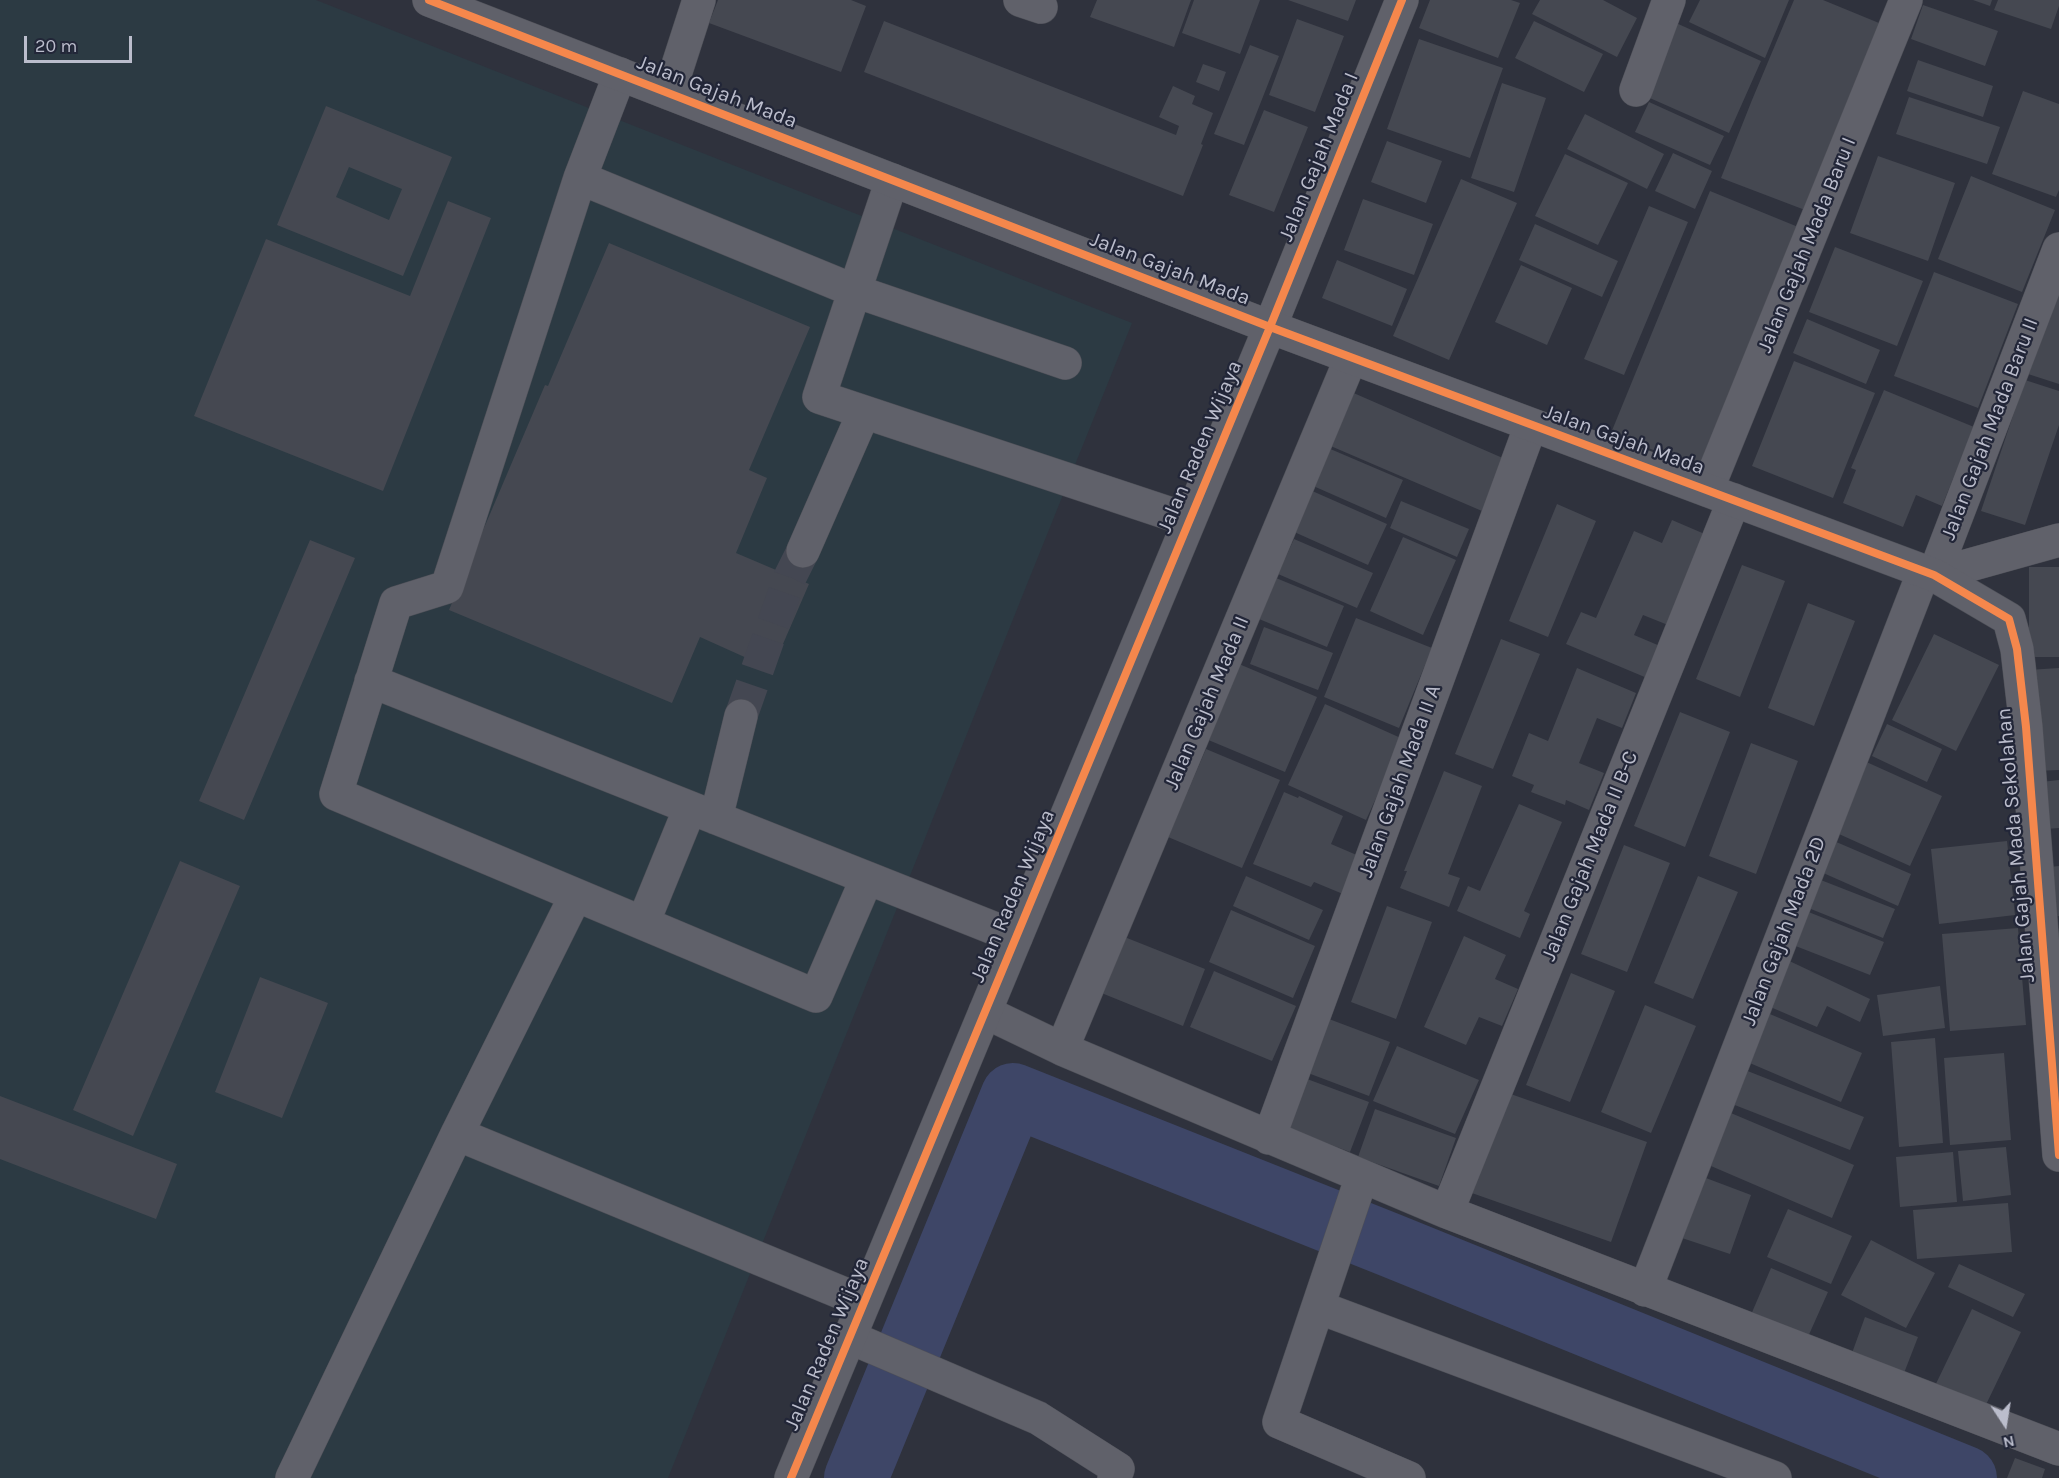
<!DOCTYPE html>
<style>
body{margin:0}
#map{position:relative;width:2059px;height:1478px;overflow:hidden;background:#2f323d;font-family:Karla,sans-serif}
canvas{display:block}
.north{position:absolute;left:1975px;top:1394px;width:60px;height:60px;-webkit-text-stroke:4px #222638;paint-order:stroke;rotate:168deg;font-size:16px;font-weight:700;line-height:24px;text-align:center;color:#bbbdcc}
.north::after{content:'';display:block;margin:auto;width:21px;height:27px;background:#bbbdcc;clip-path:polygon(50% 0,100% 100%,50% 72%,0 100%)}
.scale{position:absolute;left:24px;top:36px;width:108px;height:27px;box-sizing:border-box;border:3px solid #bbbdcc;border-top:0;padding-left:8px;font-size:18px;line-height:21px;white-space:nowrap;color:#bbbdcc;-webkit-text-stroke:4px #222638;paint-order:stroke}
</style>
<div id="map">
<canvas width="2059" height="1478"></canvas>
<div class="north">N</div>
<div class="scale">20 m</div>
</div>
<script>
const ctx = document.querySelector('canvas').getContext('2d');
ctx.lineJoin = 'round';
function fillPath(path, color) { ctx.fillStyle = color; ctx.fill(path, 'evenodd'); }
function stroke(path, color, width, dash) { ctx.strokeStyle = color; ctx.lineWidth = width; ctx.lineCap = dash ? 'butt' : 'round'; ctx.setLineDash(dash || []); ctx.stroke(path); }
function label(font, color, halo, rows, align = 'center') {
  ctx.font = font + ' Karla,sans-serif'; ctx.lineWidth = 4.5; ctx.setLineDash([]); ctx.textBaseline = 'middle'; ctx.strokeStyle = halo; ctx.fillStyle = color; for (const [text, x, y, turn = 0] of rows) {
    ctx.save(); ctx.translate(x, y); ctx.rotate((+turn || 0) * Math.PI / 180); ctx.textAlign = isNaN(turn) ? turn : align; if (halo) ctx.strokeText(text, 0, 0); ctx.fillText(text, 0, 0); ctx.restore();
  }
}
const green = new Path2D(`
 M0,0H316L1132,323L668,1478H0Z`);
const river = new Path2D(`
 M856,1478L1013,1095L1390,1245L1965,1478`);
const building = new Path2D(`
 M718,0H851L866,6L841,72L709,23Z
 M1097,0H1191L1174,47L1090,17Z
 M1194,0H1260L1240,54L1182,33Z
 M1288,0H1356L1348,21Z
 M1430,0H1511L1520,3L1498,58L1419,28Z
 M1540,0H1603L1637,18L1617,57L1532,14Z
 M1700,0H1789L1765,58L1689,22Z
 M1794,0H1823L1879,23L1805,210L1721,178L1752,100Z
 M1973,0H1992L1990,6Z
 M1998,0H2059V6L2051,29L1994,10Z
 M1923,5L1998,31L1985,66L1911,39Z
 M1297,19L1344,36L1315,112L1269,95Z
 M884,21L1176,135L1179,126L1159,117L1173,86L1195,96L1192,104L1213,113L1201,144L1203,145L1183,196L864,72Z
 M1534,21L1603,54L1584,92L1515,58Z
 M1676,23L1761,61L1729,133L1643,95Z
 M1419,39L1503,68L1470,158L1387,129Z
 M1250,45L1279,56L1244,145L1214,134Z
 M1918,60L1993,86L1983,117L1907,91Z
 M1203,64L1226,72L1219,91L1196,82Z
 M1502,83L1546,98L1514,192L1471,178Z
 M2023,91L2059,104V190L2056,197L1992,174Z
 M1909,97L2000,127L1987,164L1896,134Z
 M1649,102L1724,136L1710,165L1635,132Z
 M326,106L452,157L403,276L277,225ZM349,167L402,189L389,220L336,197Z
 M1264,110L1308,127L1274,212L1229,195Z
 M1585,114L1664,154L1647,189L1567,149Z
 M1387,141L1442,161L1426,203L1371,182Z
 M1673,153L1712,171L1695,209L1655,191Z
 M1565,154L1628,183L1598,245L1535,216Z
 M1878,156L1955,183L1928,261L1850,233Z
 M1971,176L2055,210L2022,292L1938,259Z
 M1461,179L1517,203L1449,360L1393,336Z
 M1710,191L1808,231L1708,472L1611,433Z
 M1363,199L1433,224L1414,275L1344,250Z
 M448,201L491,218L383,491L194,416L266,239L410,296Z
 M1649,206L1688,222L1624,375L1584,359Z
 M1535,224L1618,261L1602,297L1519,260Z
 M609,243L810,327L749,470L767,478L736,553L809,584L773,667L760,664L700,637L672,703L449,610L545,385L548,386Z
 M1835,247L1923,281L1897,346L1809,312Z
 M1337,260L1407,289L1392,326L1322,298Z
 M1521,265L1572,288L1547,345L1495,322Z
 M1934,272L2018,304L1978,408L1894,376Z
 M2059,284V384L2028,374Z
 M1807,319L1880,350L1866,384L1793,353Z
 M1794,361L1875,393L1833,498L1752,466Z
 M2025,380L2059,391V425L2025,525L1981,511Z
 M1884,390L1974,427L1942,506L1916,495L1903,527L1843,503L1856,470L1851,468Z
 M1349,391L1505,459L1482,511L1326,444Z
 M1328,448L1403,480L1386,518L1311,485Z
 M1310,490L1387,524L1368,565L1292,531Z
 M1401,501L1469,529L1457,557L1390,528Z
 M1557,504L1596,521L1548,637L1509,621Z
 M1672,520L1707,535L1668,625L1643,615L1634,635L1660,646L1647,678L1566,644L1581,612L1596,618L1634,531L1662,543Z
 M1403,537L1456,560L1423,635L1370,611Z
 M1294,539L1373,573L1357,608L1278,574Z
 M310,540L355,558L244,820L199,801Z
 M1742,565L1785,581L1740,697L1696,679Z
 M2029,567H2059V657H2029Z
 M1276,578L1344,606L1327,647L1259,619Z
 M1808,603L1855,621L1814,726L1768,708Z
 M1356,618L1432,648L1399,728L1324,697Z
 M1264,627L1333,653L1318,690L1250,664Z
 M1934,634L1999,665L1956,751L1892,720Z
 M1501,639L1540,654L1493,769L1455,754Z
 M1239,664L1317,697L1285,772L1206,739Z
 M1577,668L1636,693L1622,728L1597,718L1579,763L1604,773L1589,810L1566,800L1565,805L1531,792L1534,785L1512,776L1529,733L1548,741Z
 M2059,668V770L2035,771L2028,670Z
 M1325,704L1403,739L1366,820L1288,785Z
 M1680,712L1730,732L1685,847L1634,826Z
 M1887,724L1942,749L1927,782L1872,756Z
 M1751,743L1798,761L1756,874L1709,856Z
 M1206,749L1280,780L1242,868L1168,837Z
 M1862,760L1942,796L1910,866L1830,830Z
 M1444,771L1482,786L1448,874L1460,878L1449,907L1400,888L1407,871H1404Z
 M2059,780V828L2046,829L2041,782Z
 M1284,792L1298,798L1299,796L1343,816L1331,844L1359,856L1343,894L1314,882L1311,887L1253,864Z
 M1519,804L1562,822L1524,911L1530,914L1520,938L1457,911L1468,886L1480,891Z
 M1834,841L1911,874L1898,906L1821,872Z
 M2007,841L2015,915L1939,924L1931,849Z
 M1624,845L1670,863L1627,972L1581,954Z
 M180,861L240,886L133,1136L73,1110Z
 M2059,866V916L2054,917L2050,867Z
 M1808,875L1895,909L1883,938L1796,903Z
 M1246,876L1323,910L1309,940L1233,906Z
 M1698,876L1738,892L1693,999L1654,983Z
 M1387,906L1432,922L1396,1019L1351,1002Z
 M1231,910L1315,946L1293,998L1209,962Z
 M1806,911L1884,942L1870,975L1793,945Z
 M2018,928L2026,1025L1950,1031L1942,934Z
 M1122,936L1205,969L1183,1026L1099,992Z
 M1464,936L1506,955L1495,979L1518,989L1502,1026L1479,1017L1466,1045L1424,1027Z
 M1783,958L1870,999L1860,1022L1827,1006L1817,1027L1761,1003Z
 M1214,971L1296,1006L1272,1061L1190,1027Z
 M1571,973L1615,991L1570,1102L1526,1085Z
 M260,977L328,1003L282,1118L215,1092Z
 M1940,986L1945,1028L1883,1036L1877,995Z
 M1645,1005L1696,1026L1651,1133L1601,1112Z
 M1758,1009L1862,1053L1841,1102L1738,1058Z
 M1321,1016L1390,1042L1369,1096L1300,1070Z
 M1935,1038L1943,1143L1899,1147L1891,1042Z
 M1397,1046L1479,1080L1455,1134L1373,1101Z
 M2004,1053L2011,1140L1950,1145L1944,1058Z
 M1740,1068L1864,1117L1850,1150L1727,1102Z
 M1299,1076L1369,1102L1350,1152L1281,1126Z
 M1505,1092L1647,1142L1611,1242L1469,1192Z
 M0,1096L177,1164L156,1219L0,1159Z
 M1719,1108L1854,1165L1832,1218L1697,1160Z
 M1375,1109L1456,1138L1439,1186L1358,1157Z
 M2006,1147L2011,1195L1963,1201L1958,1151Z
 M1953,1152L1957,1202L1900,1207L1896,1157Z
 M1698,1175L1751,1195L1730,1254L1676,1236Z
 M2008,1203L2012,1252L1917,1259L1913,1210Z
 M1788,1209L1852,1236L1831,1284L1767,1257Z
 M1871,1240L1935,1273L1906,1328L1841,1295Z
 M1959,1264L2025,1294L2013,1317L1948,1287Z
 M1771,1268L1828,1292L1807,1339L1750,1317Z
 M1972,1309L2021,1332L1981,1415L1932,1392Z
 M1865,1317L1918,1337L1899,1386L1847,1367Z
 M2015,1458L2045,1469L2042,1478H2007Z`);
const minorTunnel = new Path2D(`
 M741,716L790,577L803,551`);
const minor = new Path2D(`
 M1020,0L1041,7
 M620,74L580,178L447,587L396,603L336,794L816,996L867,878
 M1636,90L1669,0
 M669,93L699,0
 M580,178L855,291L1065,363
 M892,180L819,397L1189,520
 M1270,327L1402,0
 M1707,490L1906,0
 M803,551L864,412
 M1934,575L2059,249
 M1934,575L2059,540
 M371,681L1016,937
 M716,818L741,716
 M643,923L690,808
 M985,1012L1062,1049L1447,1212L2059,1449
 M1062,1049L1351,358
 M457,1134L864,1302
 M1269,1138L1531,425
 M1362,1176L1279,1422L1409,1478
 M1447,1212L1734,500
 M1645,1290L1924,571
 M1318,1307L1775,1478
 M849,1337L1038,1418L1118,1469L1114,1478
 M292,1478L457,1134L576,895`);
const tertiary = new Path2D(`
 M429,0L1270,327L1934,575L2009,619L2017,649L2026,727L2059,1155
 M791,1478L1270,327`);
const cycleway = new Path2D(`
 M429,0L1270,327L1934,575L2009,619L2017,649L2026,727L2059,1155
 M791,1478L1270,327L1402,0`);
const streetNames = [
 ["Jalan Gajah Mada",717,92,21],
 ["Jalan Gajah Mada I",1319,157,-68],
 ["Jalan Gajah Mada Baru I",1807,245,-68],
 ["Jalan Gajah Mada",1170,269,21],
 ["Jalan Gajah Mada Baru II",1990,429,-69],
 ["Jalan Gajah Mada",1624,440,20],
 ["Jalan Raden Wijaya",1200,447,-67],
 ["Jalan Gajah Mada II",1207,703,-67],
 ["Jalan Gajah Mada II A",1400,781,-70],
 ["Jalan Gajah Mada Sekolahan",2016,845,-95],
 ["Jalan Gajah Mada II B-C",1590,856,-68],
 ["Jalan Raden Wijaya",1013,896,-67],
 ["Jalan Gajah Mada 2D",1784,931,-69],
 ["Jalan Raden Wijaya",827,1344,-67]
];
fillPath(green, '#2c3a43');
stroke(river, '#3e4667', 64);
fillPath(building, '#454851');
stroke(minorTunnel, '#444752', 33, [33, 16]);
stroke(minor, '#4d4f57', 34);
stroke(tertiary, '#4d4f57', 34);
stroke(minor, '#60616a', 33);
stroke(tertiary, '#60616a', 33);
stroke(cycleway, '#f5874c', 8);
label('21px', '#bbbdcc', '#222638', streetNames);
</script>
